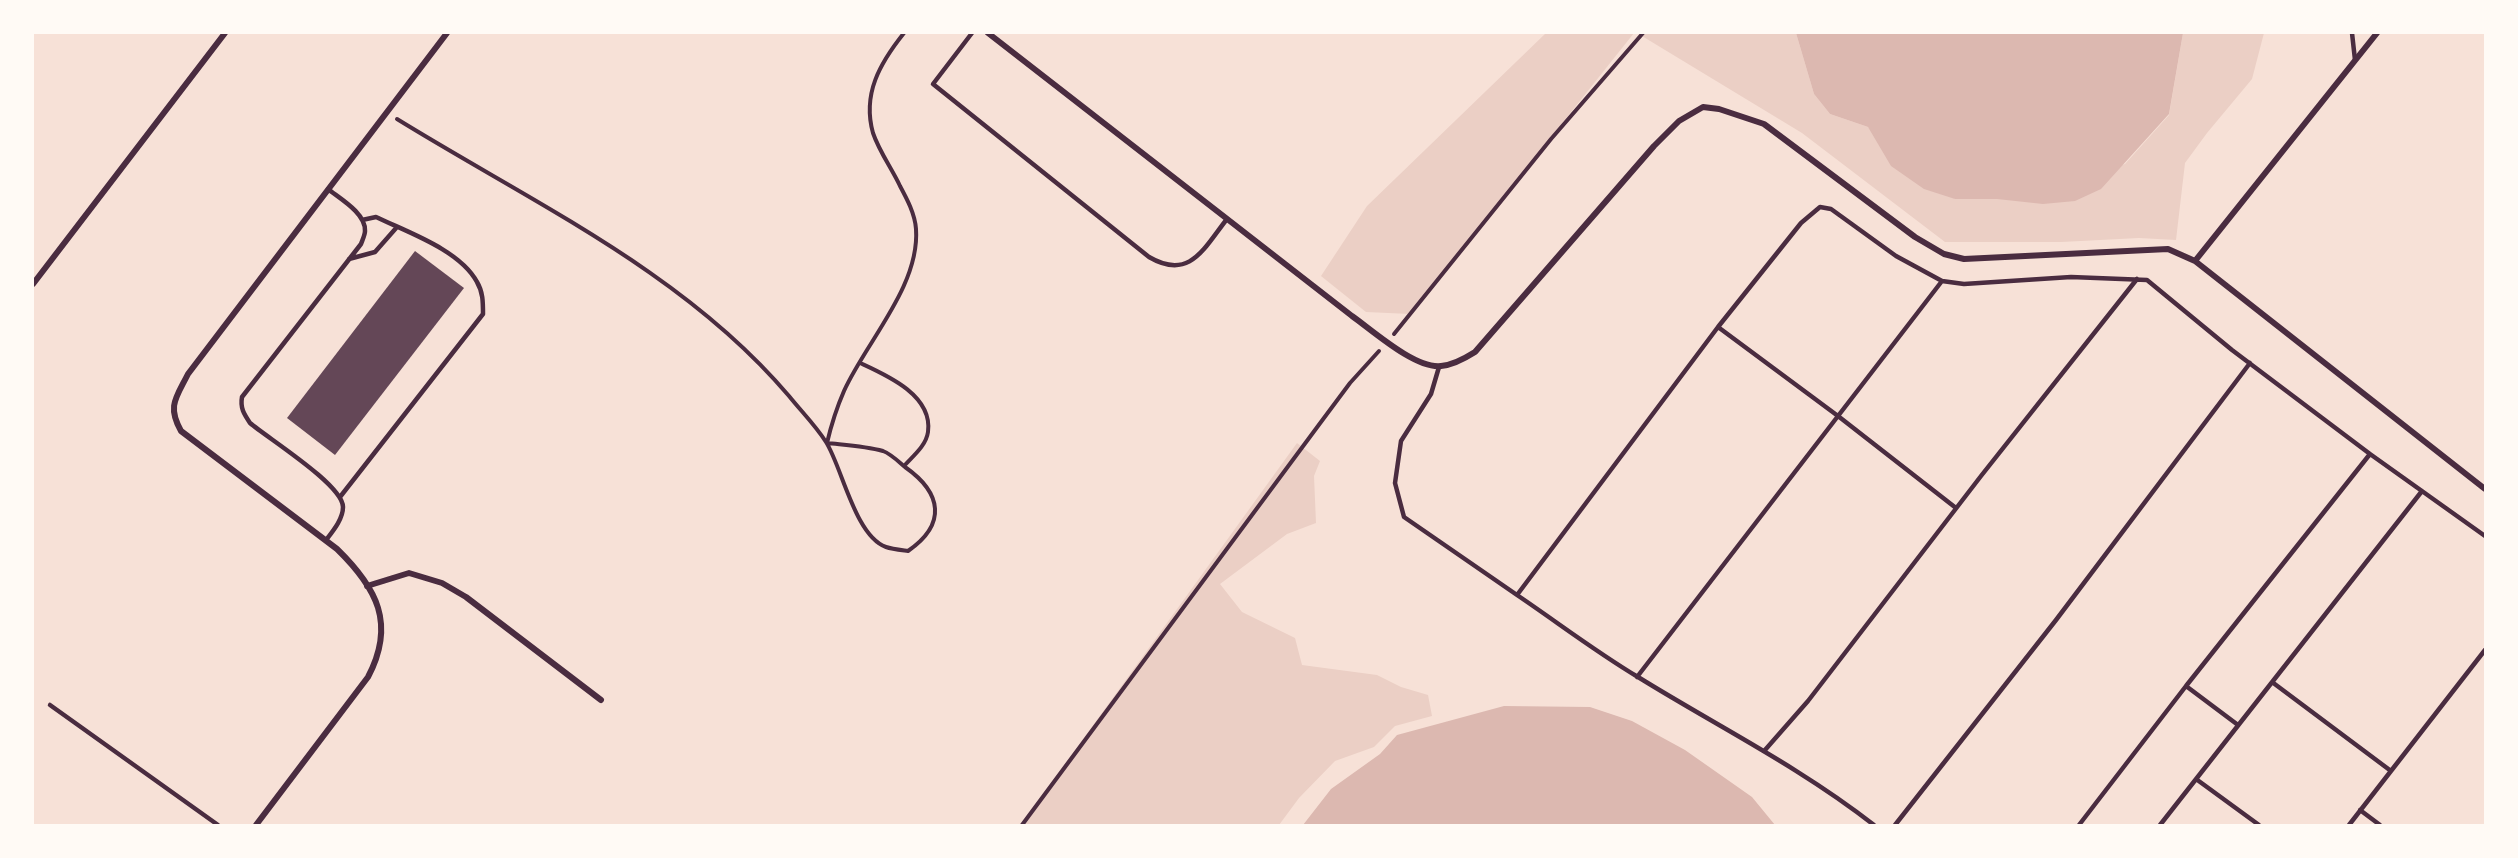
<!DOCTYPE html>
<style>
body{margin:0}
#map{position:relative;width:2518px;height:858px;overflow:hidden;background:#f7e1d7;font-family:"Noto Sans",sans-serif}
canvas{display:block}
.frame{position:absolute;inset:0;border:34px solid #fffaf5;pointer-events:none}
</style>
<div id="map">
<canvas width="2518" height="858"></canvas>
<div class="frame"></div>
</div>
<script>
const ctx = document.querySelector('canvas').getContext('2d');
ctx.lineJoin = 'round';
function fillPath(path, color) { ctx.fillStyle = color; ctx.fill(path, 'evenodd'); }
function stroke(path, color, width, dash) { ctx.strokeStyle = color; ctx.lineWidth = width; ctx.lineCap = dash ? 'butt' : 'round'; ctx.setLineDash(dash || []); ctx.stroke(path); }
const green = new Path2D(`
 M1546,33H1634L1410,314L1366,312L1321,276L1367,206Z
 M1637,33H1796L1814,94L1830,114L1868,127L1955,199H1997L2125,164L2169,115L2183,33H2264L2252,79L2207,133L2185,163L2176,240L2139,238L2061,242H1945L1802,133Z
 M1297,443L1320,461L1314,476L1316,523L1287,534L1220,584L1242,612L1295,638L1302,665L1377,675L1401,687L1428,695L1432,716L1395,726L1374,747L1335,761L1299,798L1279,825H1021Z`);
const water = new Path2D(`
 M1796,33H2183L2169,114L2101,189L2075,201L2043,204L1997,199H1955L1924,189L1891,166L1868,127L1830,114L1814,94Z
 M1504,706L1590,707L1632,721L1685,750L1752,797L1775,825H1303L1331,789L1380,754L1397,735Z`);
const building = new Path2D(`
 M415,251L464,288L335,455L287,418Z`);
const path = new Path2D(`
 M397,119C533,203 684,272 789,396C801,411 816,426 826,442C842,467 855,536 886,547C892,549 901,550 908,551C947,524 942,493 905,467C899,462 891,454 883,451C865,446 845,445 827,443C831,426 837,407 844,391C866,342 920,286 916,229C915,214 907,199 900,186C892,169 879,151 873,133C862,94 880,63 904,33
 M1394,334L1551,139L1643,33
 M860,363C886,375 933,395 928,432C926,446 913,456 904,466
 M1022,825L1318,426L1350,383L1379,351`);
const service = new Path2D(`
 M972,33L933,84L1149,257C1190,281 1204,248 1227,219
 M2352,33L2355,60
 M349,259L375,252L397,227
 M1718,327L1838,416L1956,508
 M1439,367L1431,394L1401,441L1395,483L1404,517L1517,595
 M340,497L483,314C483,302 483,292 477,282C460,250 407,232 376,217L362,220
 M326,540C333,531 343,519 343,507C343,485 269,439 250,423C244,414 240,408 242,397L361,244C362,241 365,235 365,231C366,213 339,198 328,189
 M1637,677L1942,281
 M2272,682L2391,771
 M50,705L218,825
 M2238,725L2186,686L2370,454
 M1765,750L1808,701L1981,476L2137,279
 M2196,779L2259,825
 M2360,810L2380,825
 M1874,825C1800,767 1717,726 1638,677C1596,652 1557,622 1517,595L1718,327L1801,223L1820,207L1831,209L1896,256L1942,281L1964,284L2071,277L2147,280L2232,350L2370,454L2485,536
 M1895,825L2056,620L2250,363
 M2079,825L2186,686
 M2160,825L2422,491
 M2349,825L2485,650`);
const minor = new Path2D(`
 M988,33L1352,316C1372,330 1415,369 1441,366C1453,365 1464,359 1475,352L1654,146L1679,121L1703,107L1719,109L1764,124L1915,237L1944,254L1964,259L2168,249L2195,261L2485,489
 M2195,261L2377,33
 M33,284L225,33
 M367,586L409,573L442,583L466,597L601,700
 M256,825L368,677C396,624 377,588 337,549L181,431C167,406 176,398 188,374L447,33`);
fillPath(green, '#ebcfc5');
fillPath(water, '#dcb8b0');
fillPath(building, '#644757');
stroke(path, '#4a2c40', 4);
stroke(service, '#4a2c40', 4.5);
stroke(minor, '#4a2c40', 6);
</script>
